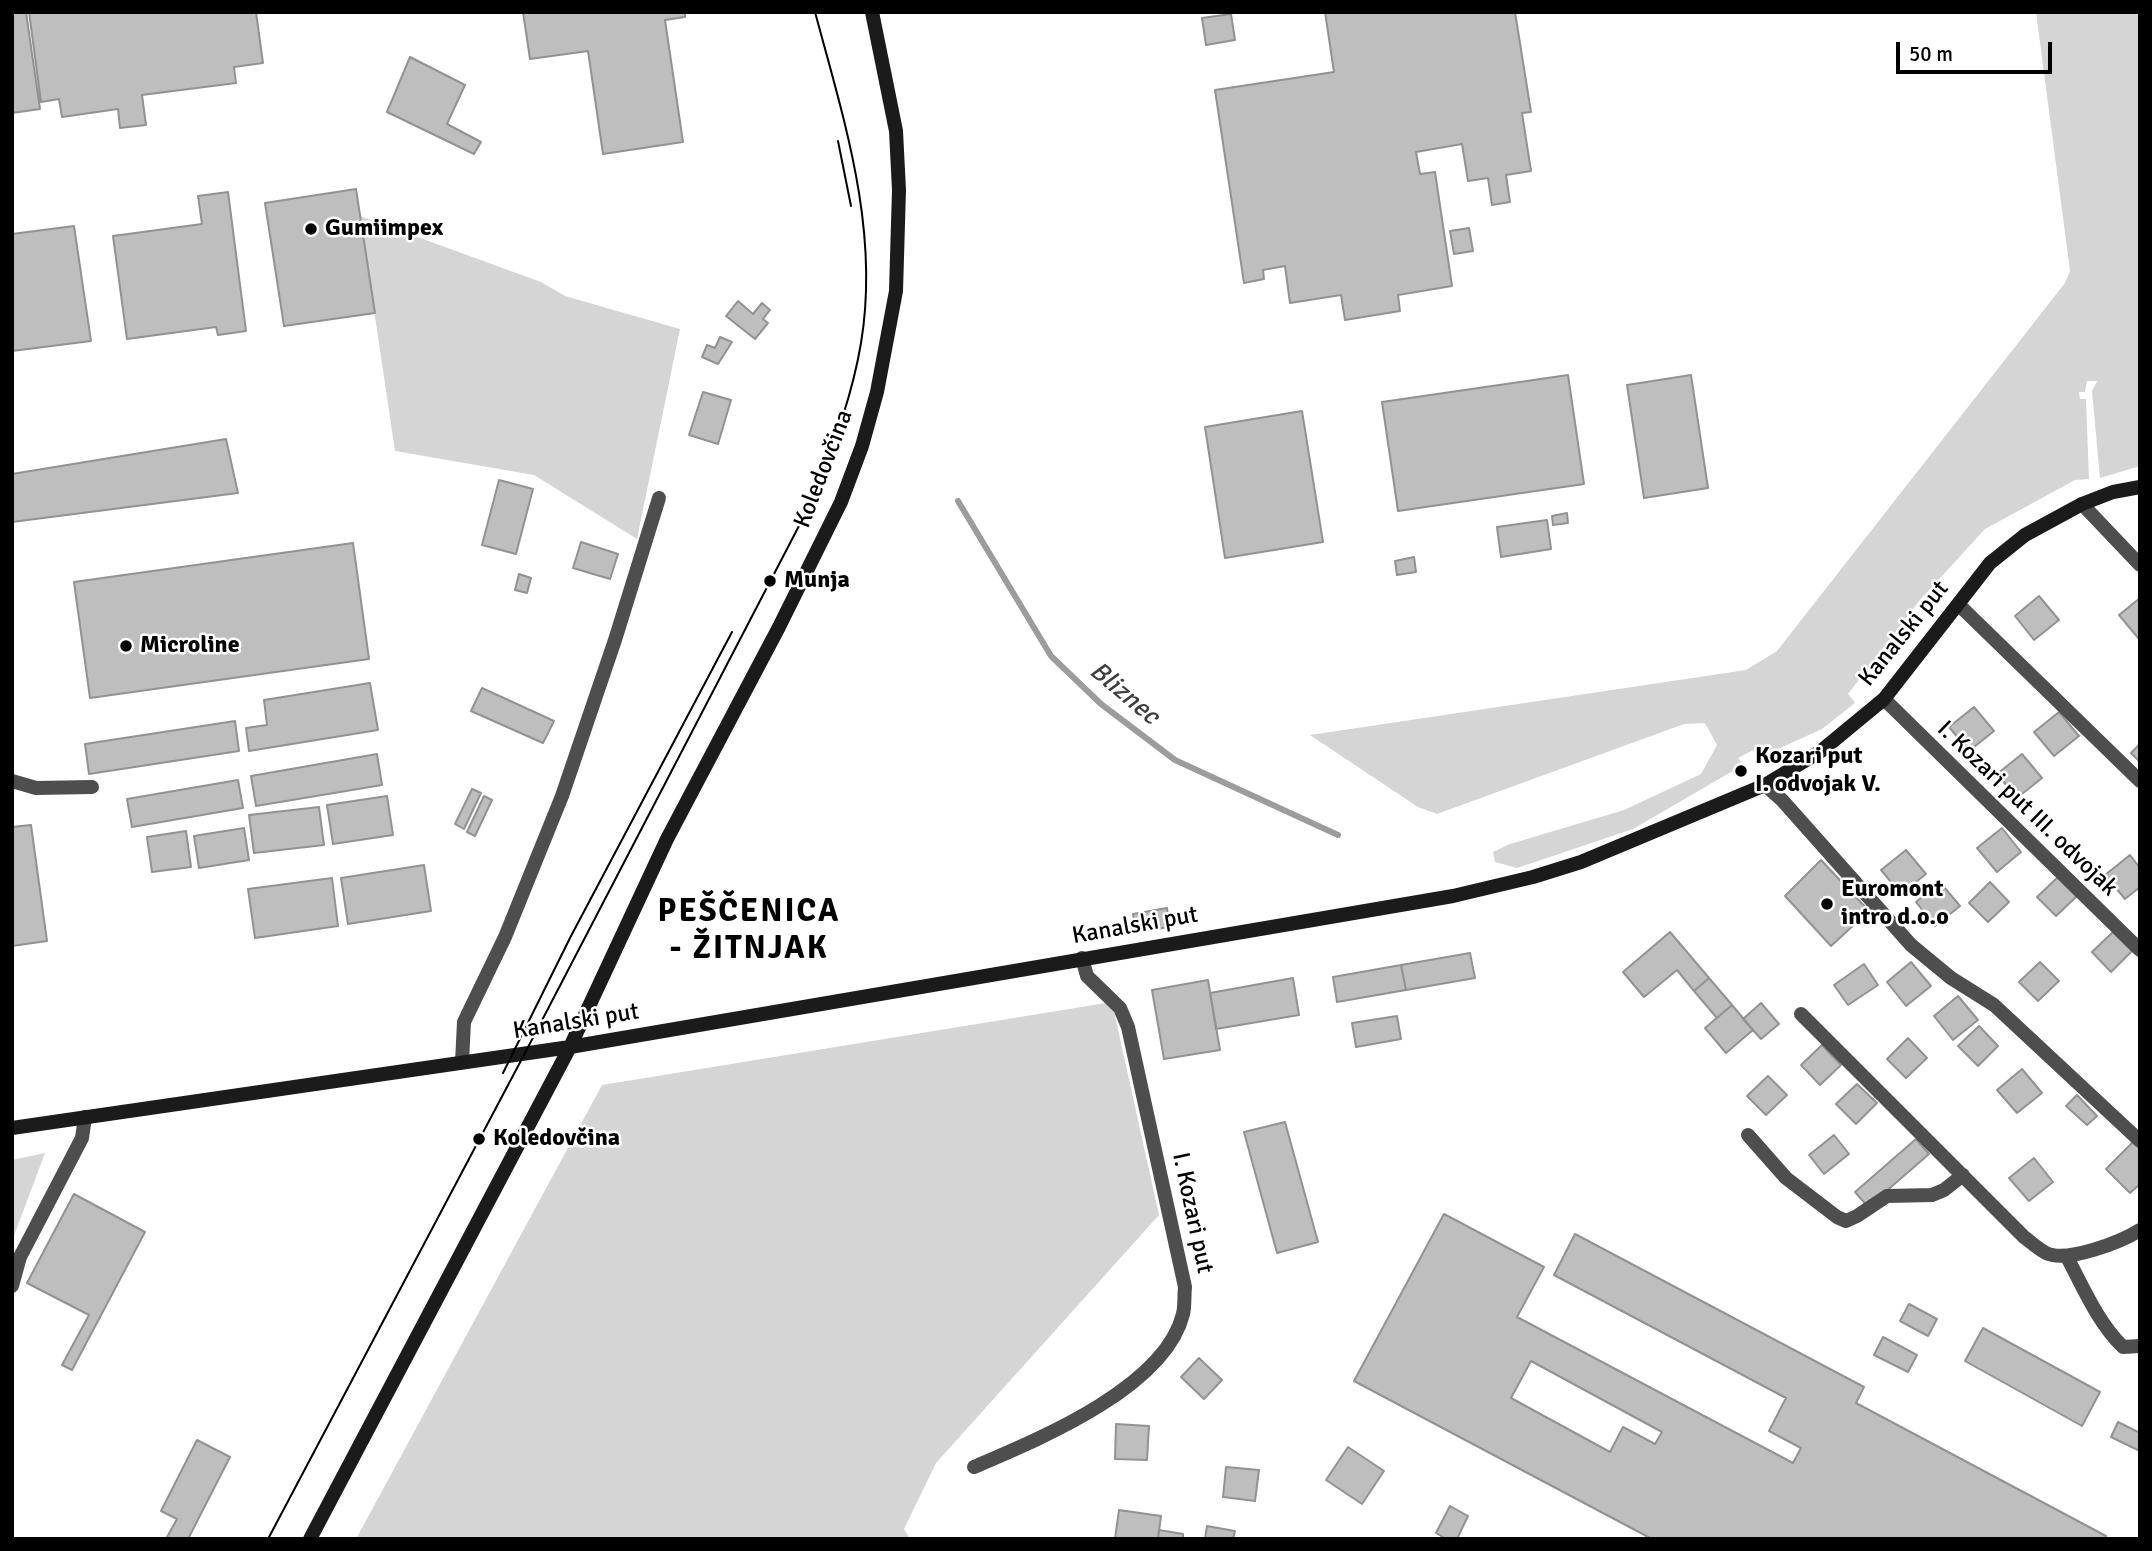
<!DOCTYPE html>
<meta charset="utf-8">
<style>
body{margin:0}
#map{position:relative;width:2152px;height:1551px;overflow:hidden;background:#fff;font-family:Signika,sans-serif}
canvas{display:block}
.frame{position:absolute;inset:0;border:14px solid #000;pointer-events:none}
.scale{position:absolute;left:1896px;top:42px;width:156px;height:32px;box-sizing:border-box;border:4px solid #000;border-top:0;padding-left:9px;font-size:21px;line-height:24px;white-space:nowrap;color:#000;-webkit-text-stroke:5px #fff;paint-order:stroke}
</style>
<div id="map">
<canvas width="2152" height="1551"></canvas>
<div class="frame"></div>
<div class="scale">50 m</div>
</div>
<script>
const ctx = document.querySelector('canvas').getContext('2d');
ctx.lineJoin = 'round';
function fillPath(path, color) { ctx.fillStyle = color; ctx.fill(path, 'evenodd'); }
function stroke(path, color, width, dash) { ctx.strokeStyle = color; ctx.lineWidth = width; ctx.lineCap = dash ? 'butt' : 'round'; ctx.setLineDash(dash || []); ctx.stroke(path); }
function label(font, color, halo, rows, align = 'center') {
  ctx.font = font + ' Signika,sans-serif'; ctx.lineWidth = 5; ctx.setLineDash([]); ctx.textBaseline = 'middle'; ctx.strokeStyle = halo; ctx.fillStyle = color; for (const [text, x, y, turn = 0] of rows) {
    ctx.save(); ctx.translate(x, y); ctx.rotate((+turn || 0) * Math.PI / 180); ctx.textAlign = isNaN(turn) ? turn : align; if (halo) ctx.strokeText(text, 0, 0); ctx.fillText(text, 0, 0); ctx.restore();
  }
}
const green = new Path2D(`
 M2036,12H2140V466L2100,478L2092,391L2097,381H2087L2085,392H2079L2080,399H2086L2089,479L2075,480L1985,529L1919,601L1848,694L1855,703L1822,729L1758,758L1753,750L1738,758L1743,765L1633,829L1517,868L1495,862L1493,852L1510,844L1624,810L1701,774L1717,745L1705,723L1684,724L1437,814L1418,807L1310,735L1746,670L1777,651L2065,283L2070,271Z
 M360,216L541,282L565,296L680,329L637,539L534,475L395,451Z
 M1112,1002L1159,1215L936,1463L904,1529L910,1539H356L602,1085Z
 M45,1153L12,1241V1160Z`);
const stream = new Path2D(`
 M958,501L1051,656L1101,704L1175,760L1338,835`);
const building = new Path2D(`
 M12,12H26L40,109L12,113Z
 M29,12H256L263,63L234,67L236,83L142,95L146,125L120,128L118,109L62,117L59,99L41,102Z
 M523,12H685V17L665,20L683,142L603,154L588,51L530,59Z
 M1325,12H1515L1531,112L1522,113L1531,171L1506,175L1510,202L1492,205L1488,178L1468,181L1462,144L1416,152L1420,174L1435,172L1452,286L1398,295L1400,311L1345,320L1341,295L1290,303L1285,266L1263,270L1264,279L1244,283L1215,90L1334,72Z
 M1231,14L1235,40L1206,45L1202,18Z
 M410,57L465,85L447,124L481,142L474,154L387,112Z
 M356,189L375,313L284,326L265,203Z
 M228,192L246,331L218,335L216,327L127,339L113,236L202,224L198,196Z
 M74,226L91,341L12,351V234Z
 M1469,228L1473,251L1454,254L1450,231Z
 M738,301L753,314L762,303L770,310L763,319L768,323L755,339L726,316Z
 M720,337L732,342L718,364L702,357L707,345L715,348Z
 M1568,375L1584,484L1398,511L1382,402Z
 M1691,375L1708,488L1644,498L1627,385Z
 M703,392L731,400L718,444L689,435Z
 M1302,411L1323,542L1225,558L1205,427Z
 M226,439L238,493L12,522V474Z
 M499,480L533,489L516,554L482,545Z
 M1567,513L1568,523L1553,525L1552,516Z
 M1547,520L1551,549L1501,557L1497,527Z
 M581,542L618,554L610,579L573,568Z
 M353,543L369,659L90,698L74,582Z
 M1414,557L1416,572L1397,575L1395,561Z
 M519,574L531,578L527,593L515,590Z
 M2039,596L2059,620L2034,640L2015,616Z
 M2140,598V638L2139,639L2119,615Z
 M370,683L378,730L249,751L246,728L267,725L264,700Z
 M482,688L554,721L543,743L471,711Z
 M1974,707L1994,731L1969,751L1949,727Z
 M2059,712L2079,736L2054,756L2034,732Z
 M235,721L239,751L89,774L85,744Z
 M2140,744V762L2131,753Z
 M377,754L382,785L256,806L251,776Z
 M2022,754L2042,778L2017,798L1997,774Z
 M238,780L243,808L132,827L127,799Z
 M472,789L481,793L464,829L455,824Z
 M387,796L393,835L333,844L327,805Z
 M484,796L492,800L475,836L467,832Z
 M319,807L324,845L254,853L249,815Z
 M31,825L47,941L12,946V827Z
 M244,828L249,860L199,868L194,836Z
 M2002,828L2021,852L1997,872L1977,848Z
 M186,831L191,867L152,872L147,837Z
 M1906,850L1926,874L1901,894L1881,870Z
 M2130,855L2140,868V887L2125,899L2105,875Z
 M1821,860L1869,911L1831,946L1785,896Z
 M424,865L431,911L348,924L341,878Z
 M2058,877L2077,896L2056,916L2037,897Z
 M332,878L338,926L255,938L248,889Z
 M1940,882L1960,906L1935,926L1916,902Z
 M1990,882L2009,902L1988,922L1969,903Z
 M1167,908L1170,927L1136,932L1133,914Z
 M1670,932L1709,978L1694,991L1677,970L1644,997L1623,972Z
 M2113,932L2132,951L2111,972L2092,952Z
 M1470,953L1475,978L1406,990L1401,965Z
 M1911,962L1931,986L1906,1006L1887,982Z
 M2040,962L2059,981L2038,1001L2019,982Z
 M1864,964L1878,985L1848,1005L1834,985Z
 M1401,965L1406,990L1337,1002L1333,977Z
 M1293,978L1299,1015L1216,1029L1210,993Z
 M1709,978L1732,1005L1717,1018L1694,991Z
 M1208,980L1220,1050L1164,1059L1152,990Z
 M1958,996L1978,1020L1953,1040L1934,1016Z
 M1761,1003L1779,1024L1761,1039L1743,1019Z
 M1732,1005L1753,1030L1726,1053L1705,1028Z
 M1397,1016L1401,1039L1356,1047L1352,1023Z
 M1979,1026L1998,1046L1978,1066L1958,1046Z
 M1908,1038L1927,1058L1906,1078L1887,1059Z
 M1822,1045L1841,1065L1820,1085L1801,1065Z
 M2022,1069L2042,1093L2017,1113L1997,1090Z
 M1768,1076L1787,1095L1766,1115L1747,1096Z
 M1857,1084L1877,1103L1856,1124L1836,1104Z
 M2077,1095L2097,1116L2087,1125L2066,1106Z
 M1285,1122L1318,1242L1277,1253L1244,1132Z
 M1834,1135L1849,1154L1824,1174L1809,1155Z
 M1916,1139L1929,1154L1868,1207L1855,1192Z
 M2133,1142L2140,1148V1184L2130,1193L2106,1169Z
 M2034,1158L2053,1182L2029,1201L2009,1178Z
 M74,1194L145,1232L72,1370L62,1365L89,1315L27,1283Z
 M1444,1214L1544,1267L1517,1317L1793,1463L1801,1448L1769,1431L1786,1398L1554,1275L1575,1234L1864,1387L1856,1403L2106,1536L2105,1539H1652L1354,1381ZM1531,1361L1662,1432L1655,1444L1623,1427L1610,1452L1511,1398Z
 M1909,1304L1937,1319L1928,1336L1900,1321Z
 M1983,1328L2100,1392L2082,1426L1965,1361Z
 M1883,1337L1917,1355L1908,1372L1874,1355Z
 M1199,1358L1222,1380L1204,1399L1181,1377Z
 M2118,1422L2140,1433V1451L2111,1437Z
 M1116,1424L1149,1426L1147,1460L1115,1459Z
 M197,1440L230,1457L188,1539H166L177,1519L161,1511Z
 M1348,1447L1384,1471L1362,1504L1326,1480Z
 M1226,1467L1259,1470L1255,1501L1223,1497Z
 M1450,1506L1468,1516L1457,1539H1446L1436,1533Z
 M1119,1510L1161,1516L1158,1539H1115Z
 M1207,1526L1235,1531L1233,1539H1205Z
 M1159,1530L1183,1534V1539H1158Z`);
const street = new Path2D(`
 M2082,504L2140,565
 M1959,605L2140,781
 M1884,699L2140,950
 M12,781L36,788L92,787
 M1765,785L1782,800L1911,945L1951,978L1994,1005L2140,1141
 M1801,1014L2024,1237C2031,1242 2038,1249 2046,1253C2067,1263 2121,1242 2140,1230
 M462,1062L464,1022L505,937L562,796L615,640L659,498
 M1748,1135L1786,1178L1837,1217L1846,1221L1857,1216L1887,1196L1932,1195L1944,1190L1963,1175
 M2067,1257C2083,1287 2098,1323 2123,1347L2140,1346
 M12,1286L20,1257L82,1138L85,1117
 M974,1467C1037,1440 1165,1388 1183,1314C1185,1306 1184,1296 1185,1287L1128,1027L1120,1008L1087,976L1082,958`);
const secondary = new Path2D(`
 M12,1128L570,1047L1453,896L1533,877L1581,862L1765,785L1821,751L1884,699L1990,563L2025,535L2082,504L2113,492L2140,487
 M310,1539L570,1047L667,839L779,627L841,502L862,446L877,392L896,291L899,190L896,131L872,12`);
const tram = new Path2D(`
 M838,141L851,206
 M503,1073L571,936L732,632
 M268,1539L525,1053L814,497C833,446 852,397 861,343C880,230 844,120 815,12`);
const markers = [
 [311,229,7,"#000"],
 [770,581,7,"#000"],
 [126,646,7,"#000"],
 [1741,771,7,"#000"],
 [1827,904,7,"#000"],
 [479,1139,7,"#000"]
];
const poiNames = [
 ["Gumiimpex",325,229],
 ["Munja",784,581],
 ["Microline",140,646],
 ["Kozari put",1755,757],
 ["I. odvojak V.",1755,785],
 ["Euromont",1841,890],
 ["intro d.o.o",1841,918],
 ["Koledovčina",493,1139]
];
const streetNames = [
 ["Koledovčina",824,469,-69],
 ["Kanalski put",1904,634,-51],
 ["I. Kozari put III. odvojak",2027,809,44],
 ["Kanalski put",1135,926,-10],
 ["Kanalski put",576,1022,-9],
 ["I. Kozari put",1192,1213,78]
];
const waterNames = [
 ["Bliznec",1124,694,40]
];
const districtNames = [
 ["PEŠČENICA",749,913],
 ["- ŽITNJAK",749,950]
];
fillPath(green, '#d5d5d5');
stroke(stream, '#9c9c9c', 6);
fillPath(building, '#bebebe');
stroke(building, '#929292', 2);
stroke(street, '#4e4e4e', 14);
stroke(secondary, '#1b1b1b', 14);
stroke(tram, '#000', 2);
for (const [x, y, r, color] of markers) { const dot = new Path2D(); dot.arc(x, y, r, 0, 2 * Math.PI); ctx.fillStyle = color; ctx.fill(dot); stroke(dot, '#fff', 2.5); }
label('bold 24px', '#000', '#fff', poiNames, 'left');
label('24px', '#000', '#fff', streetNames);
label('italic 26px', '#3d3d3d', '#fff', waterNames);
ctx.letterSpacing = '2px';
label('bold 32px', '#000', '#fff', districtNames);
ctx.letterSpacing = '0px';
</script>
